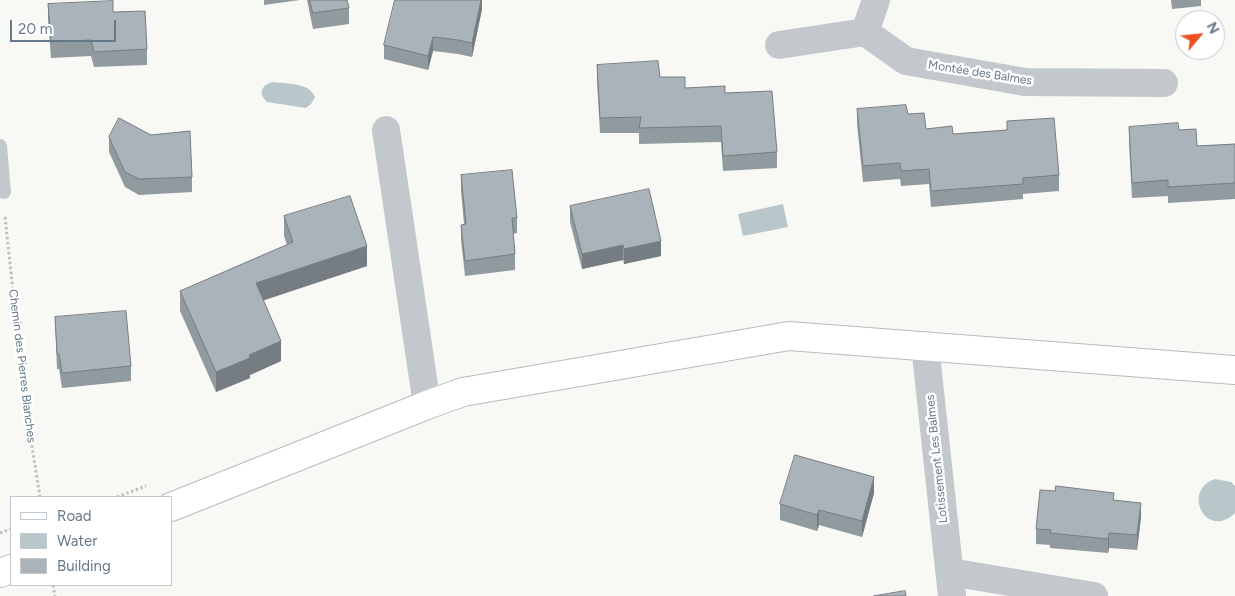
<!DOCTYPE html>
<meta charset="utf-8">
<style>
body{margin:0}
#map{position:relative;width:1235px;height:596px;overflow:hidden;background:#f8f8f5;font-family:Figtree,sans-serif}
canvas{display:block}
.legend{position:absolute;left:10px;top:496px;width:162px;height:90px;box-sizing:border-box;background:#fff;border:1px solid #c1c9cf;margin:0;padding:6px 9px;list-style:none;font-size:15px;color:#657988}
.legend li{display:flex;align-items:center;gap:10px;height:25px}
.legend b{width:25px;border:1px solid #c1c9cf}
.north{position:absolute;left:1175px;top:10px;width:50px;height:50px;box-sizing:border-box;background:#fff;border:1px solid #c1c9cf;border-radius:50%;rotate:62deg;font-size:14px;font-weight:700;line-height:20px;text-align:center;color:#657988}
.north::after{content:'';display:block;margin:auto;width:18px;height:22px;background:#ed5021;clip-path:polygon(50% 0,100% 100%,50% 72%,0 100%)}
.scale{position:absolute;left:10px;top:20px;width:106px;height:22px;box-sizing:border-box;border:2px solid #657988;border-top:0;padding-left:6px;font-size:15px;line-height:18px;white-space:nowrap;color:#657988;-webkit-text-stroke:4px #fff;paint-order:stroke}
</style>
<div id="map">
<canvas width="1235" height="596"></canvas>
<ul class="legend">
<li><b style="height:6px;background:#fff"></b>Road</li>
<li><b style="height:14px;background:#b9c7ca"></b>Water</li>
<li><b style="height:14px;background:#a9b3b9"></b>Building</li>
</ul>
<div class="north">N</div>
<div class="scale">20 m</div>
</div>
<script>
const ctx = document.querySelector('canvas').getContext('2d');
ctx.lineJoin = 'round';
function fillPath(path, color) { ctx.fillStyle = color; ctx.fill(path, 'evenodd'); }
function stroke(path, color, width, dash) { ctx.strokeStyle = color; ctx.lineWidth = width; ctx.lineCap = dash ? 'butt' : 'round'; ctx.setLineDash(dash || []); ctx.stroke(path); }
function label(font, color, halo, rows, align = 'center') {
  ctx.font = font + ' Figtree,sans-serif'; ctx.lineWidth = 5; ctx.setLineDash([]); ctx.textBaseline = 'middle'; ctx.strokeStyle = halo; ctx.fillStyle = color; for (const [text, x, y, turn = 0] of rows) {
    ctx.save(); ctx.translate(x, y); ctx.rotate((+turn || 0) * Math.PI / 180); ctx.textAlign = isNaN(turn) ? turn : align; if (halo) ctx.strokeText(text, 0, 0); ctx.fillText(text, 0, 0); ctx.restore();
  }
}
const water = new Path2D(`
 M272,82C286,84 309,82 315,97L311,104L306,108L267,102C258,93 261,86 272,82Z
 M783,204L788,227L743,236L738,214Z
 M1215,479L1231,482L1235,486V513C1206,541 1181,490 1215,479Z`);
const path = new Path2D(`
 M5,217L25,402L40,497
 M117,497L146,486
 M0,533L11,529
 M53,585L55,596`);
const service = new Path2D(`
 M0,146L4,192`);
const minor = new Path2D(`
 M865,32L906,61L1025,82L1164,83
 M779,45L865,32L876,0
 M386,130L427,405
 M925,345L952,596
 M950,572L1094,596`);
const secondary = new Path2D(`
 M171,507L427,405L463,392L789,336L1235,370
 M0,573L11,569`);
const wall = new Path2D(`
 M264,0H300L264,5Z
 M307,0H347L349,8V24L313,29Z
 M482,0V9L472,57L458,54L433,51L428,70L384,59V45Z
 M1171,0H1201V6L1172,9Z
 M48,4L113,12L147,49V65L94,67L91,56L51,58L48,20Z
 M597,65L660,77L685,88L725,93L777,152V168L723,171L721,142L639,144V133H600L597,80Z
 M857,109L908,114L926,129L953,134L1007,130V121L1059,175V191L1023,194V199L931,207L929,184L901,186L900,179L863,182L857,124Z
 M1129,127L1179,130L1197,146L1235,144V199L1168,203V196L1132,198L1129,142Z
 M109,137L192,177V192L139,195L125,187L109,152Z
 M461,175L517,218V233L513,234L515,254V270L465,276L461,240V225L464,224L461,191Z
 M570,206L661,256L624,264L623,260L582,269L570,222Z
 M284,216L367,266L263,300L281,361L250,375V378L216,392L180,311V291L287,245L284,236Z
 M55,317L131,366V381L62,388L59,369H57Z
 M874,493L862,537L819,525L817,531L780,520V504Z
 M1114,500L1141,517L1137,550L1109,548L1108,553L1050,548V545L1036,544V529Z`);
const shadedWall = new Path2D(`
 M481,0H482V9L472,57V43Z
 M433,37V51L428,70V56Z
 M661,241V256L624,264V249Z
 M623,245V260L582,269V254Z
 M367,246V266L256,303V283Z
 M281,341V361L250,375V378L216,392V372L249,355Z
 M874,477V493L862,537V521Z
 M1141,503V517L1137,550V535Z
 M819,510V525L817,531V515Z
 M1109,533V548L1108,553V539Z`);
const building = new Path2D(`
 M310,0H347L349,8L313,13Z
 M395,0H481L472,43L458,40L433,37L428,56L384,45Z
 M113,1V12L145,11L147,49L94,52L91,40L51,42L48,4Z
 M658,61L660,77H685V88L725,86V93L772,91L777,152L723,156L721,126L639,128L641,117L600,118L597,65Z
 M906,105L908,114L924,113L926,129L952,126L953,134L1007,130V121L1054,118L1059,175L1023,178V184L931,191L929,169L901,171L900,163L863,166L857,109Z
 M119,118L151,135L190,131L192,177L139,179L125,172L109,137Z
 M1178,123L1179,130L1196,129L1197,146L1235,144V183L1168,187V180L1132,183L1129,127Z
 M512,170L517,218H512L515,254L465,261L461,225L466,224L461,175Z
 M649,189L661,241L624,249L623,245L582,254L570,206Z
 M350,196L367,246L256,283L281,341L249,355L250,358L216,372L180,291L293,242L284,216Z
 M126,311L131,366L62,373L59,354H57L55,317Z
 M795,455L874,477L862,521L819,510L817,515L780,504Z
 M1056,486L1114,493L1113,500L1141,503L1137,535L1109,533L1108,539L1050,533L1051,530L1036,529L1040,490L1055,491Z
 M905,591L906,596H874Z`);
const streetNames = [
 ["Montée des Balmes",980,73,9],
 ["Chemin des Pierres Blanches",22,366,83],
 ["Lotissement Les Balmes",937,459,-96]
];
fillPath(water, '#b9c7ca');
stroke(secondary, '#b5bcc0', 30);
stroke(path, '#bdc0c3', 3, [2.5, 2.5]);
stroke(service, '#c3c8cc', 14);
stroke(minor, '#c3c8cc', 28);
stroke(secondary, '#fff', 28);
fillPath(wall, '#919a9f');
fillPath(shadedWall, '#767d82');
fillPath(building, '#a9b3b9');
stroke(building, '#767d82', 1);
label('12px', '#657988', '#fff', streetNames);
</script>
